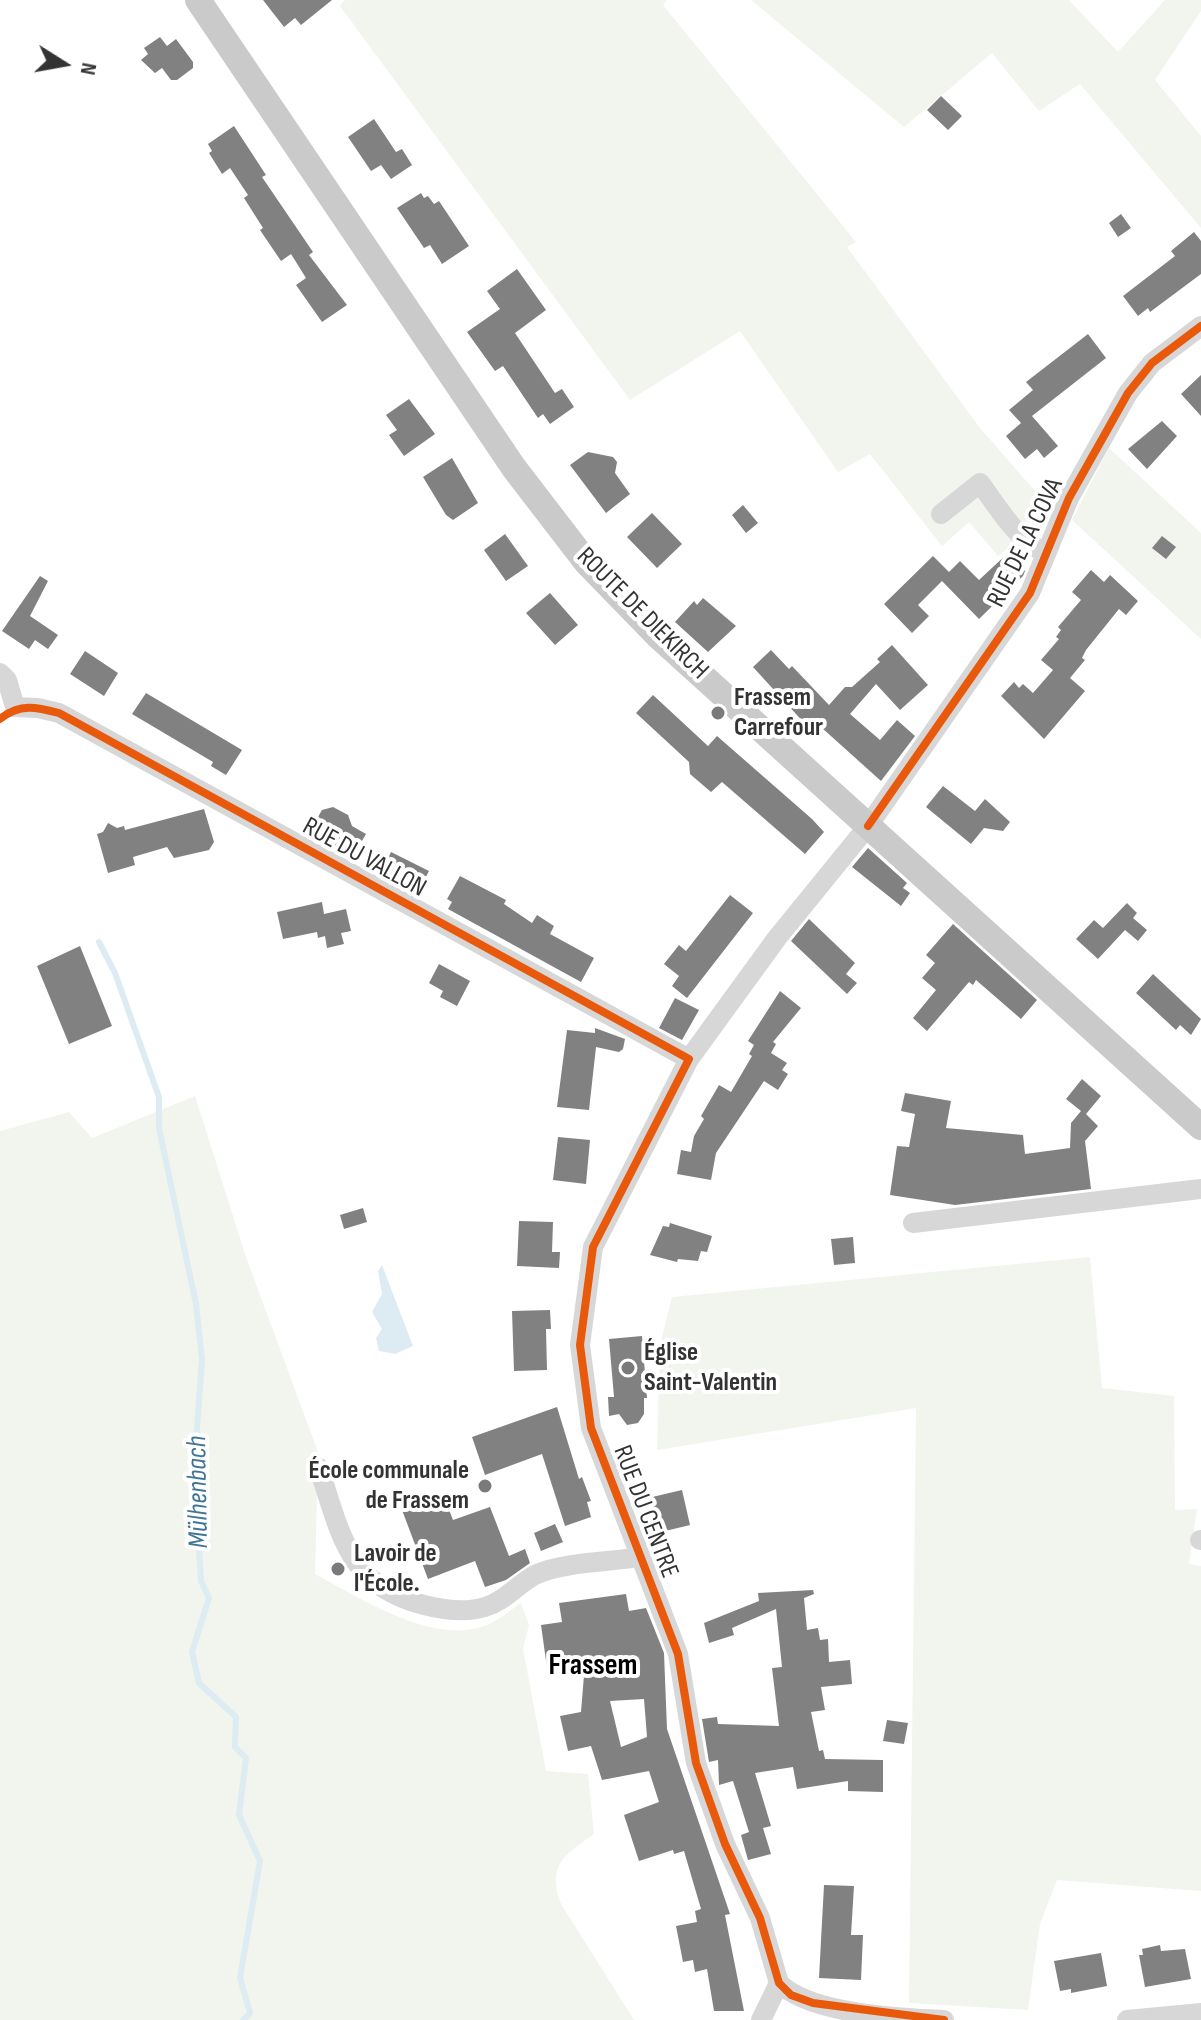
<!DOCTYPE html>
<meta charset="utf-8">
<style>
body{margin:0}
#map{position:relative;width:1201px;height:2020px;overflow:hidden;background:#fff;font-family:"Sofia Sans Condensed",sans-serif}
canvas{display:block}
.north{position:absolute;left:24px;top:24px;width:80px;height:80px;-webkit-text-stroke:6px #fff;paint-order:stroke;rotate:101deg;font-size:22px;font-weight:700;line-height:32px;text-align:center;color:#333}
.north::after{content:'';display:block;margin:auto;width:28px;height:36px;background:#333;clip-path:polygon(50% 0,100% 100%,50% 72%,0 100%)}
</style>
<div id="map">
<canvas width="1201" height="2020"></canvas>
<div class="north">N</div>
</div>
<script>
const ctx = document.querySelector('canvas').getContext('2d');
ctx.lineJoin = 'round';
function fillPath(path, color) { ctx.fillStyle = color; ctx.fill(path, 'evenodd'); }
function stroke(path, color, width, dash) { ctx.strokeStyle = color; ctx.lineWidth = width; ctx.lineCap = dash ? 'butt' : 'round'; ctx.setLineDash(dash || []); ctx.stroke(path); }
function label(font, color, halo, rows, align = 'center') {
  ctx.font = font + ' "Sofia Sans Condensed",sans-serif'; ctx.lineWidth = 8; ctx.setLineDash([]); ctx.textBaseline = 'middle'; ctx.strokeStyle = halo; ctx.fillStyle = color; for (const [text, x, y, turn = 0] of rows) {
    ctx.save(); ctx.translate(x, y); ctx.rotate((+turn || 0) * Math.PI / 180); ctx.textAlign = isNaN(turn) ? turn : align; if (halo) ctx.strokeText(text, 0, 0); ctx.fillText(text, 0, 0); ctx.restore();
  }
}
const green = new Path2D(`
 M345,0H667L663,5L856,242L847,247L980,428L1049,507L1024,569L1006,550L998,556L969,522L942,546L870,454L838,472L740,331L630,400L340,6Z
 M751,0H1069L1118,52L1165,0H1201V11L1155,80L1201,136V228L1080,84L1039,111L992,53L904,127Z
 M1109,448L1201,533V639L1072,520Z
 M195,1096L246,1257L318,1452L315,1574C360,1598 432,1645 484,1626C497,1622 510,1610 521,1603L529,1625L523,1649L546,1771L588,1774L594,1834C564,1855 547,1865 561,1904L634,2020H0V1131L69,1112L92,1138Z
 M1090,1257L1102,1388L1174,1396L1175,1510L1197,1509L1189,1564L1201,1566V1891L1057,1880L1040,1924L1028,2010L909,2003L916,1408L657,1450L660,1345L672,1297Z`);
const water = new Path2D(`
 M382,1265L413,1346L395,1354L379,1351L376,1338L382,1329L372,1312L382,1294L378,1271Z`);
const stream = new Path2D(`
 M99,942L115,973L159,1097V1128L196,1304L202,1360L194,1469L201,1581L209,1598L192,1652L199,1683L236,1717L235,1747L246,1758L239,1815L260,1861L240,1978L250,2013L243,2020`);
const building = new Path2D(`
 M263,0H332L301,25L295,18L284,27Z
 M160,37L167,46L176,39L193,62V68L177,80H171L162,68L155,73L141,60L148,54L144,48Z
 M941,96L962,116L948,130L927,110Z
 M374,119L396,152L402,149L412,165L391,179L381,165L371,171L348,137Z
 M234,126L266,175L262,177L313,252L309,255L347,305L322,322L296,285L306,278L291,254L281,261L260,230L263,228L244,198L248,195L230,168L222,174L209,153L212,151L208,144Z
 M421,193L424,198L428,196L434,204L439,201L469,246L442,264L430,245L424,248L397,208Z
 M1121,214L1131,228L1118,237L1109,223Z
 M1194,232L1201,241V274L1150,312L1148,308L1138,316L1123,296L1175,256L1171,251Z
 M517,269L546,310L515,333L555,393L562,389L574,407L550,424L543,414L538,418L503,366L495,371L467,332L500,309L487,291Z
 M1088,334L1106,358L1032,416L1058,446L1044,458L1037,449L1025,459L1006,436L1021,423L1009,410L1033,390L1026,382Z
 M1201,375V416L1181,394Z
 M409,399L435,434L404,456L389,435L397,430L386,415Z
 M1162,421L1177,436L1147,469L1128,449Z
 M588,452L613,457L617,462L615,473L630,494L606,513L570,465Z
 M452,458L478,503L453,520L446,515L423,477Z
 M743,505L758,523L746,533L732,515Z
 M652,513L682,544L657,568L627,537Z
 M505,534L528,566L506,581L484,550Z
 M1162,536L1176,547L1166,559L1152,548Z
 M1008,553L1025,571L1023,576L979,619L942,581L918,605L929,616L912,633L884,604L933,556L949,572L960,561L979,580Z
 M1091,570L1104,582L1110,575L1138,601L1126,615L1119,609L1086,650L1082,658L1085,660L1070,678L1085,691L1044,739L1001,696L1014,682L1019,688L1023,684L1033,693L1053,670L1041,660L1059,639L1056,637L1061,630L1058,627L1081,600L1072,592Z
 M40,576L48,581L30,616L58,635L48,649L35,640L29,649L2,631Z
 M550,593L578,625L555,645L526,613Z
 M703,598L736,626L708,652L675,622L694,601L697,605Z
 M892,645L928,685L900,710L876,684L850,714L880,740L897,720L915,736L881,781L812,719L806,725L753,667L771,650L789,669L792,666L829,705L845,687H852L880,662L877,659Z
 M85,651L118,673L104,696L70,674Z
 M146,693L242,750L226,775L211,766L213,762L132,714Z
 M653,695L708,746L717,736L812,819L824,832L805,854L722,782L711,792L690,774L689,762L636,713Z
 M943,786L975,811L985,799L1010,822L1003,831L984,828L971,844L926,807Z
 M333,807L348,815L352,826L366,834L355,853L343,846L341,850L316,837L318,833L311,829L322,810Z
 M204,809L214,842L209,850L174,858L167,847L133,857L135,865L108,873L97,834L103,832L108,823L117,828L124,826L125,830Z
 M868,848L907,883L903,888L910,893L901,906L852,867Z
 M391,852L429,871L418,892L381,873Z
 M460,876L506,900L504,904L532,923L537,915L554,926L550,934L594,958L581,982L448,909L452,902L447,899Z
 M730,895L753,913L687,998L672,986L679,976L664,964L679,945L686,951Z
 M322,902L324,914L346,909L351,931L341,933L344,944L327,948L325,936L318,938L317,932L283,939L277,912Z
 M1127,903L1137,913L1133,918L1147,930L1138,941L1125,930L1098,959L1076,939L1094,920L1103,928Z
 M809,919L855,963L846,974L857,983L847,994L791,941Z
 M953,924L1037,1000L1021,1019L976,980L973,985L969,982L927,1031L913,1018L936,990L922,978L935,963L926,955Z
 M80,946L112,1026L69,1044L37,966Z
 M439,964L470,981L457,1006L440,997L443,991L429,983Z
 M1153,974L1201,1019L1191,1035L1180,1025L1176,1030L1136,993Z
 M780,991L801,1008L773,1042L776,1044L771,1053L787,1063L782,1070L788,1074L778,1090L764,1081L716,1153L711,1180L677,1174L681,1150L691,1152L694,1136L704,1119L701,1116L719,1085L731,1092L752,1056L749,1054L754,1045L748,1041Z
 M675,998L699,1010L682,1040L659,1028Z
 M595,1028L625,1039L623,1049L619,1052L596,1047L589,1110L557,1107L567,1030L595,1033Z
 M1082,1079L1101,1096L1086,1114L1098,1126L1085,1141L1091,1189L955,1205L890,1195L897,1146L909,1147L915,1114L901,1111L905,1093L951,1101L946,1128L1023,1135L1025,1154L1070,1148L1071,1123L1081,1111L1066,1099Z
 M558,1137L590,1140L586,1184L553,1180Z
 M363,1208L367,1222L344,1229L340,1215Z
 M519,1221L553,1222L552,1252H560L559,1268L517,1266Z
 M670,1223L712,1236L707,1252L701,1251L698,1261L678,1259L677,1262L650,1255L663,1226L669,1227Z
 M853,1237L855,1263L834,1265L831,1239Z
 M550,1310L551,1329H546L547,1370L514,1371L512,1311Z
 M642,1336L647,1398H644V1414L638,1423L627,1425L619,1414L609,1416L608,1397H614L609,1339Z
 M557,1407L579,1479L582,1477L591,1501L587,1502L591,1517L565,1526L542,1454L485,1475L472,1437Z
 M682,1490L690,1525L657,1533L648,1498Z
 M443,1494L453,1520L490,1507L509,1556L525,1549L530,1563L506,1580L485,1587L475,1561L428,1579L402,1510Z
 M555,1524L563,1542L541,1551L534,1533Z
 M813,1590L814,1594L804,1598L807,1630L818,1628L820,1640L828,1639L829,1662L850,1660L852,1684L821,1687L825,1710L811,1712L819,1751L823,1750L825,1759L883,1760V1792L848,1791V1781L797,1789L793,1767L755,1773L771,1826L763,1828L771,1854L748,1860L741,1835L749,1832L733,1781L719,1785L718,1760L709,1762L702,1719L717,1717L718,1724L779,1726L772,1668L782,1667L776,1609L732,1628L734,1635L709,1643L704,1623L759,1601L758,1593Z
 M626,1594L629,1611L646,1608L664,1653L667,1729L730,1914L725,1915L744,2011H714L707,1969L695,1972L693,1960L683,1962L676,1926L697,1922L695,1911L701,1909L684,1851L674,1854L673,1850L639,1861L624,1815L659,1802L649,1771L602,1780L591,1746L568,1751L560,1716L581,1712L585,1663L547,1668L541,1625L562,1622L559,1603ZM644,1699L647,1737L621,1747L610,1701Z
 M887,1720L908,1723L904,1744L883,1741Z
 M824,1885L854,1886L851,1935H863L861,1980L819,1978Z
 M1160,1945L1161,1951L1185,1949L1191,1979L1145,1987L1139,1955H1143L1142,1949Z
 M1101,1953L1107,1986L1071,1993V1989L1060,1991L1054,1961Z`);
const minor = new Path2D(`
 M941,514L980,483C998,507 1018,542 1046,553
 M0,673L7,680L15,707
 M15,707L38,708L59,713L689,1059
 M913,1223L1201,1189
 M319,1468C341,1535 348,1586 424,1605C444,1610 466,1613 485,1607C506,1601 518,1583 537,1574C564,1562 610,1562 640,1557
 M1200,1540H1201
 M779,1983C810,2014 900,2018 944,2020
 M761,2020L779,1983L760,1918L725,1844L696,1763L678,1654L591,1428L580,1345L593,1247L689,1059L777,938L868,826L1030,593L1069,498L1128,393L1152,363L1201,326
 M1127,2020L1201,2013`);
const major = new Path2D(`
 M198,0L514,468L587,563L657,635L1201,1127`);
const cycleway = new Path2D(`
 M0,719C20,703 36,707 59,713L689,1059L593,1247L580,1345L591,1428L678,1654L696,1763L725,1844L760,1918L779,1983L791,1995L813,2003L944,2020
 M868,826L1030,593L1069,498L1128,393L1152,363L1201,326`);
const markers = [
 [718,713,8,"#7a7a7a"],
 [628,1368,8,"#7a7a7a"],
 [485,1486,8,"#7a7a7a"],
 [338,1569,8,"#7a7a7a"]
];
const streetNames = [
 ["RUE DE LA COVA",1026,543,-64],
 ["ROUTE DE DIEKIRCH",642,614,45],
 ["RUE DU VALLON",364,858,29],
 ["RUE DU CENTRE",645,1512,69]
];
const poiNames = [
 ["Frassem",734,698],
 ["Carrefour",734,728],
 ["Église",644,1353],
 ["Saint-Valentin",644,1383],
 ["École communale",469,1471,"right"],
 ["de Frassem",469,1501,"right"],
 ["Lavoir de",354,1554],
 ["l'École.",354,1584]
];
const waterNames = [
 ["Mülhenbach",199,1492,-91]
];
const quarterNames = [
 ["Frassem",593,1666]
];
fillPath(green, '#f1f5ed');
fillPath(water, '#ddebf3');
stroke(stream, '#ddebf3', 6);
fillPath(building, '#818181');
stroke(minor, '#d7d7d7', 20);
stroke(major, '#cacaca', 26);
stroke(cycleway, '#e8590c', 8);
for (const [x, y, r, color] of markers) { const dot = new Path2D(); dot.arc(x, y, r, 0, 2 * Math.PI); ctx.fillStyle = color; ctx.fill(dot); stroke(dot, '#fff', 3); }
label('26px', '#333', '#fff', streetNames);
label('bold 26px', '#333', '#fff', poiNames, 'left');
label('italic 28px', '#3f7597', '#fff', waterNames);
label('bold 30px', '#000', '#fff', quarterNames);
</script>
